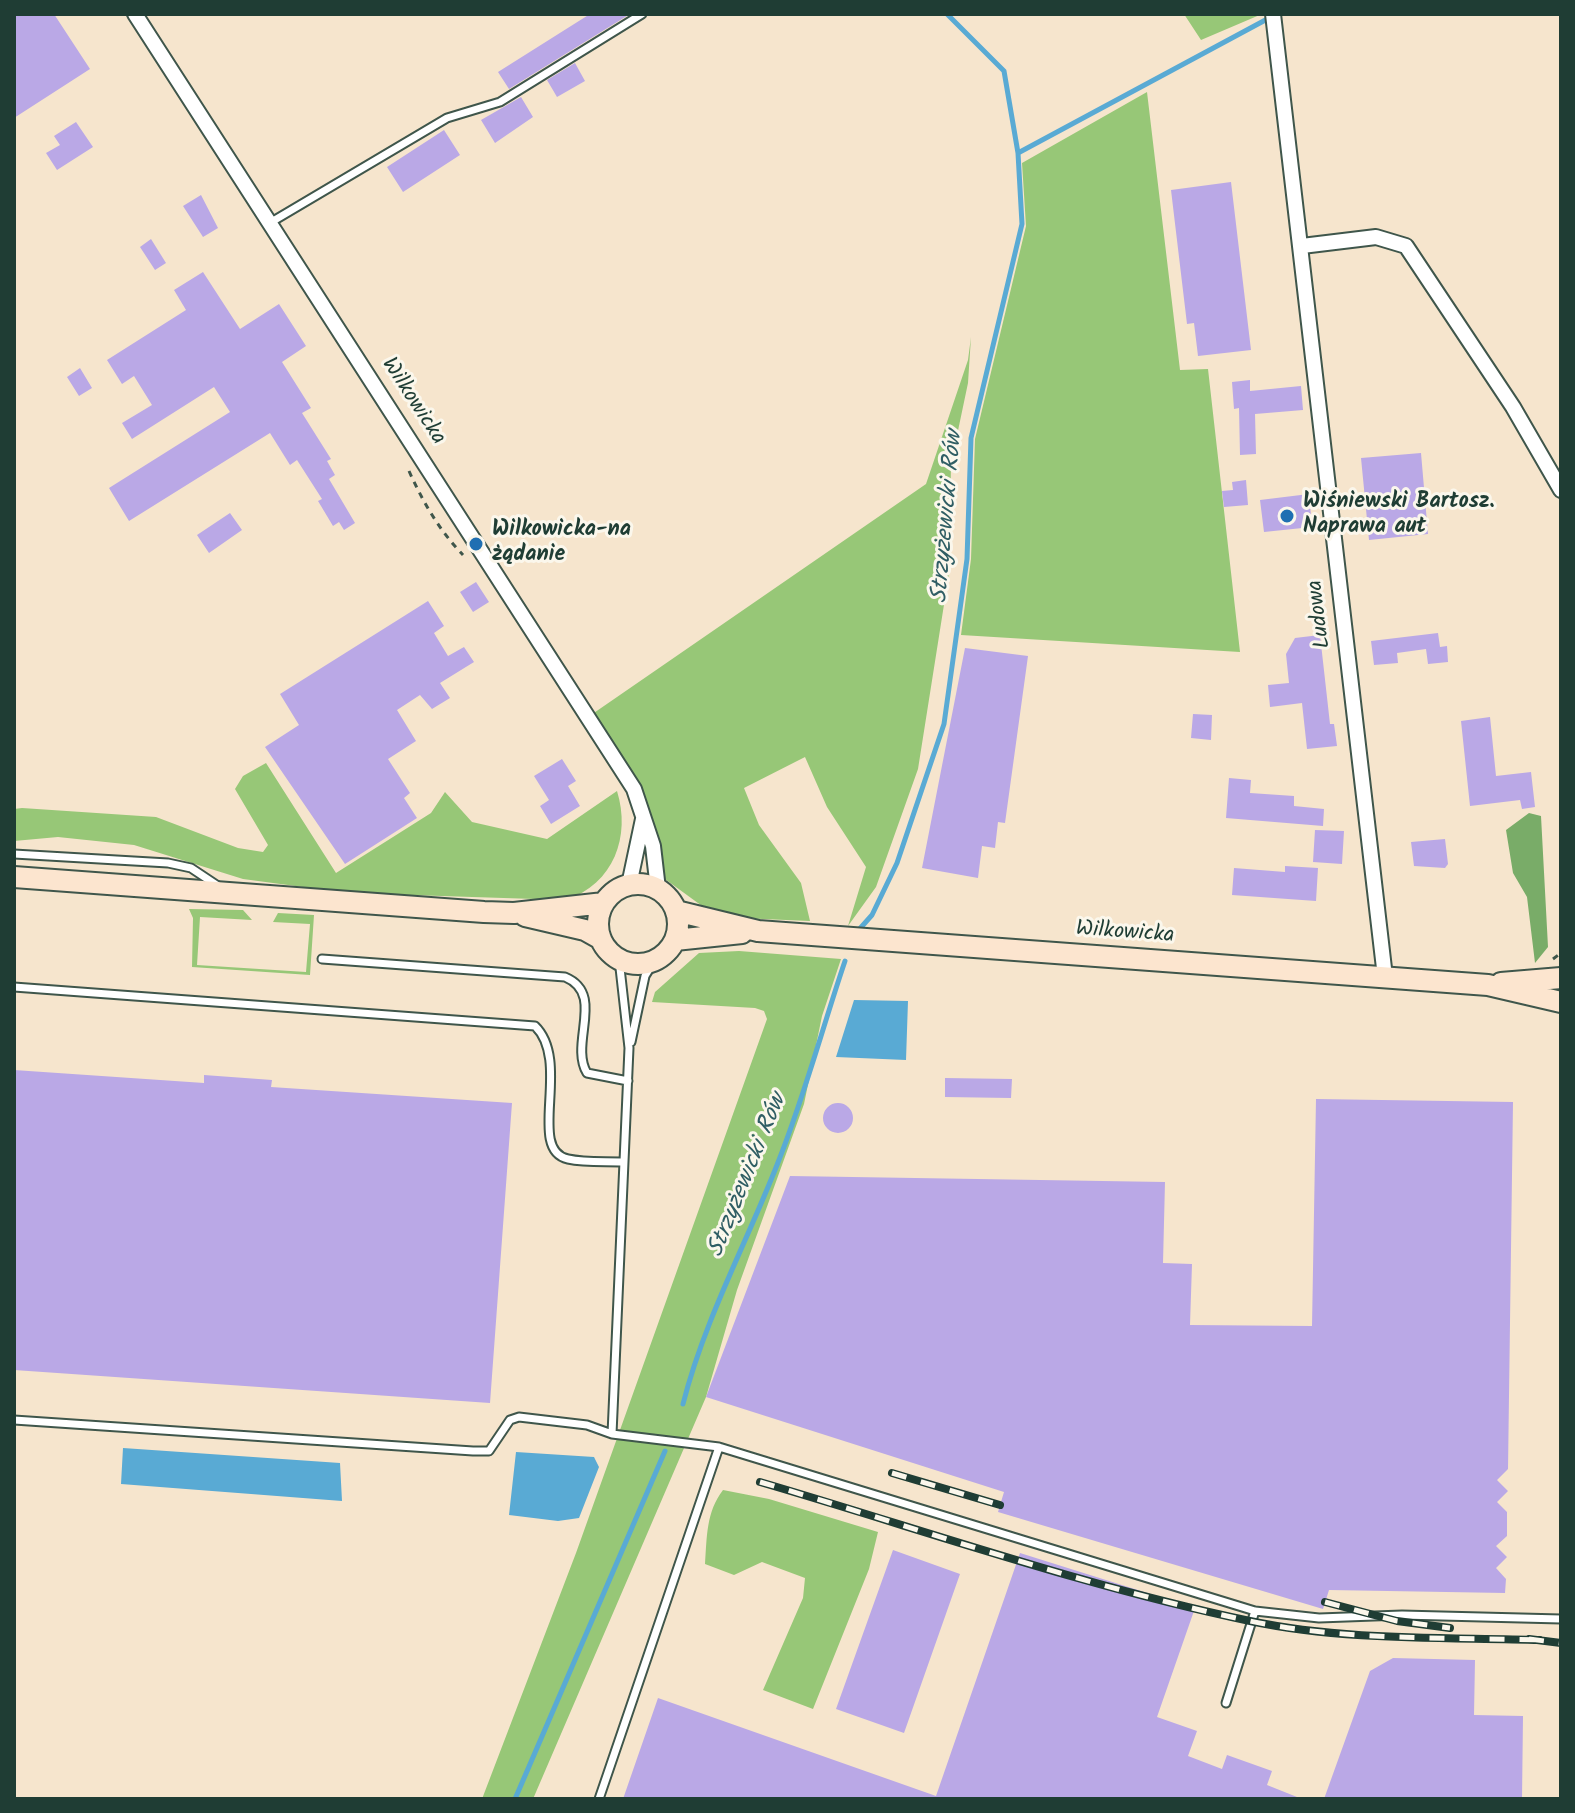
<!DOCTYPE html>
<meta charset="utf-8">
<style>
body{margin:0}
#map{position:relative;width:1575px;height:1813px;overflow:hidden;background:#f6e5cd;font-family:Kalam,sans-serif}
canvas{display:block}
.frame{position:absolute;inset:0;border:16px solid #1f3d34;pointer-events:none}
</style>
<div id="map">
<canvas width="1575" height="1813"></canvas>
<div class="frame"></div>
</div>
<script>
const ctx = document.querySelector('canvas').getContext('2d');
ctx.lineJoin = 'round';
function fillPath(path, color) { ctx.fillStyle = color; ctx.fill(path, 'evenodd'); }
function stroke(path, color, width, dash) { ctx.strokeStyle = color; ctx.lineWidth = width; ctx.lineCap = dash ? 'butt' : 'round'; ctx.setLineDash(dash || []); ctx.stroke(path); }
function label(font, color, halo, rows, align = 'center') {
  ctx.font = font + ' Kalam,sans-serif'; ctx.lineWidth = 6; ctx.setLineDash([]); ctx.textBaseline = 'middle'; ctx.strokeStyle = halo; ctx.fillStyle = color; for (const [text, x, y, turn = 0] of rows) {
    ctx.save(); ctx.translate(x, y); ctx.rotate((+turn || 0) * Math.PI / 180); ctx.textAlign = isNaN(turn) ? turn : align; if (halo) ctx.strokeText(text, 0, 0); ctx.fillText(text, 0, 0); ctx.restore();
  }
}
const green = new Path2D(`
 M1184,14H1262L1201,40Z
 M1147,92L1180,370L1208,369L1240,652L961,635L971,559L975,439L1026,226L1022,163Z
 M971,337L968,383L951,464L949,573L918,769L876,887L848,926L866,867L827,807L805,757L744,788L759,825L801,883L810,921L739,918L702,906L654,871L643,818L588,717L926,484L968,360Z
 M266,763L336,873L431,813L445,792L472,822L547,839L617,791C631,836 614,884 566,900L348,893L243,879L134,845L58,837L14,841V809L22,808L156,817L238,848L263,852L268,845L235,789L243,776Z
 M189,909L243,910L252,920L200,917L197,965L306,972L310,924L273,922L278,913L314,915L310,975L192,967L193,918Z
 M739,951L841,959L822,1016L804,1104L737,1290L706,1397L533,1799H482L576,1553L767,1019L764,1011L755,1008L652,1002L655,992L699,953Z
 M723,1490L769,1499L878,1532L869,1569L813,1709L763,1690L803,1598L805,1578L762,1562L734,1575L705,1564C707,1537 706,1512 723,1490Z`);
const forest = new Path2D(`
 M1529,813L1541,816L1548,947L1535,963L1527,897L1513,873L1506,830Z`);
const water = new Path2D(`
 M854,1000L908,1001L906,1060L836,1057Z
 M123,1448L340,1463L342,1501L121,1484Z
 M516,1452L594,1457L599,1467L579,1518L558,1521L509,1515Z`);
const stream = new Path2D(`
 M1018,153L1271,17
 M856,933L872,915L897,863L944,724L967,559L971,438L1022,224L1018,153L1004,71L947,14
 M683,1404C704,1321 746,1244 777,1165C804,1098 822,1029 845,961
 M515,1799L665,1451`);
const building = new Path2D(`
 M14,14H54L90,69L14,118Z
 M590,14H630L509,89L498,72Z
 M575,63L585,81L557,97L547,80Z
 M521,97L533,117L495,143L481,120Z
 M76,122L93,147L57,170L46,153L60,145L54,136Z
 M444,130L460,155L403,192L387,167Z
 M1231,182L1251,350L1198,356L1194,323L1187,324L1171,190Z
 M201,195L218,228L203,237L183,206Z
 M151,239L166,263L155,270L140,247Z
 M203,272L240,329L279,304L306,346L282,362L311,408L302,413L331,459L327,461L335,475L329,479L355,523L344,530L339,522L333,526L318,501L322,499L297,460L290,465L270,433L129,521L109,488L230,412L214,387L132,439L122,423L152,405L134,376L122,384L107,360L186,310L174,290Z
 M80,368L92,388L79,396L67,377Z
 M1250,380V391L1301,386L1303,410L1255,414L1256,454L1240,455L1239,408L1234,409L1232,382Z
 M1421,453L1428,534L1369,540L1361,458Z
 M1246,480L1248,505L1224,507L1222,491L1233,490L1232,482Z
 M1309,494L1312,527L1264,532L1260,500Z
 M230,513L242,530L209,553L197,535Z
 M476,582L489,602L473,612L460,592Z
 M428,601L444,626L434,633L448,656L464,647L474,662L440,683L450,698L432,709L420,695L397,710L416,741L388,759L410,793L404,798L417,818L345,864L265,747L299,725L280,694Z
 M1438,633L1440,647L1447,646L1448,662L1428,664L1426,649L1397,653L1398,663L1374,665L1371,641Z
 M1320,635L1330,724H1334L1337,746L1307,749L1302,703L1270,707L1268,685L1289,683L1286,654L1295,638Z
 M965,648L1028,656L1005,823L998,822L995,848L982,846L978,878L922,868Z
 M1193,714L1212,715L1211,740L1191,738Z
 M1490,717L1496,776L1531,772L1535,807L1522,809L1520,800L1470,806L1461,721Z
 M562,759L576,781L568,786L580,806L551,824L540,806L549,800L534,776Z
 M1229,778L1251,780L1250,793L1294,796V806L1324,809L1323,826L1226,818Z
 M1315,830L1344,831L1342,864L1313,862Z
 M1445,839L1448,864L1445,868L1414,866L1411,842Z
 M1285,866L1318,868L1316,901L1232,895L1234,868L1285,872Z
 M14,1070L204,1083V1075L272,1080L271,1087L512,1103L490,1403L14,1370Z
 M945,1078L1012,1079L1011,1098L945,1097Z
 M1316,1099L1513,1102L1508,1469L1497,1480L1508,1491L1497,1502L1507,1512V1536L1496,1546L1507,1557L1496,1568L1506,1579L1505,1593L1329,1590L1323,1609L998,1512L1004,1492L706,1397L790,1176L1165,1182L1163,1263L1192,1264L1190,1325L1312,1326Z
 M823 1118a15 15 0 1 1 30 0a15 15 0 1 1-30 0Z
 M893,1550L960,1574L904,1733L836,1709Z
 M1020,1553L1195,1608L1157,1717L1197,1731L1188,1756L1222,1769L1227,1755L1272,1771L1267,1785L1302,1799H623L658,1698L936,1796Z
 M1393,1658L1475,1660L1474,1715L1523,1716L1522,1799H1324L1370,1671Z`);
const path = new Path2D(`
 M409,471C423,502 439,530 463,555
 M1553,959L1561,953`);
const lane = new Path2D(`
 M268,224L447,118L500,102L642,14
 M14,854L168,863L191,868L221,888
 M322,959L565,977C606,994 569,1043 587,1073L628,1081
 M14,987L535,1026C572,1062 526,1150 568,1159C586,1163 606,1161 624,1162
 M631,1042L645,976L655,960
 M14,1420L473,1451H489L510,1420L519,1417L587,1425L612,1434L629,1048L619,959
 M612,1434L719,1447
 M1226,1703L1255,1611
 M599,1799L719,1447L1255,1611L1319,1618L1402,1615L1561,1619`);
const street = new Path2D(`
 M135,14L634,789L653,846L658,889
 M1273,14L1385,977
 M1302,246L1376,237L1406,246L1513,407L1561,490
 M629,885L643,819`);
const secondary = new Path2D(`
 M14,877L484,912L514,913L604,903
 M598 924a40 40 0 1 1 80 0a40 40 0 1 1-80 0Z
 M676,911L758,931L1488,985L1561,1002
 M525,916L585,930L601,939
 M675,940L742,933
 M1501,983L1561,978`);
const rail = new Path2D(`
 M892,1473L1000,1505
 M760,1482C921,1529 1086,1587 1250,1621C1345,1641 1444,1637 1540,1640
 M1325,1602L1397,1621L1450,1628
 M1529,1639L1561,1643`);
const markers = [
 [1287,516,8,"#1f6fb2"],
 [476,544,8,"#1f6fb2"]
];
const streetNames = [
 ["Wilkowicka",412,402,57],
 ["Ludowa",1321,614,-97],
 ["Wilkowicka",1125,934,4]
];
const poiNames = [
 ["Wiśniewski Bartosz.",1303,503],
 ["Naprawa aut",1303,528],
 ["Wilkowicka-na",492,531],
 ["żądanie",492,556]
];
const waterNames = [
 ["Strzyżewicki Rów",949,517,-85],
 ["Strzyżewicki Rów",749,1176,-68]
];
fillPath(green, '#97c777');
fillPath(forest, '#79ac68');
fillPath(water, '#59aad4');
stroke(stream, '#59aad4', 5);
fillPath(building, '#baa8e6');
stroke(lane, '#3f564b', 11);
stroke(street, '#3f564b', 18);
stroke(secondary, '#3f564b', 24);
stroke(path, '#3f564b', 3, [6, 6]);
stroke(lane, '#fff', 7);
stroke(street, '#fff', 14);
stroke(secondary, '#fce5cf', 20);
stroke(rail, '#1f3d34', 8);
stroke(rail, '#fbf7ec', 5, [15]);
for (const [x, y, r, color] of markers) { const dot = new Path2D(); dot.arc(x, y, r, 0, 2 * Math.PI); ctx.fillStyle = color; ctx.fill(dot); stroke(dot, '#fbf7ec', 3); }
label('22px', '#1f3d34', '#fbf7ec', streetNames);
label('bold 22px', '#1f3d34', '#fbf7ec', poiNames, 'left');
label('italic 24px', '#305e64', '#fbf7ec', waterNames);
</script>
